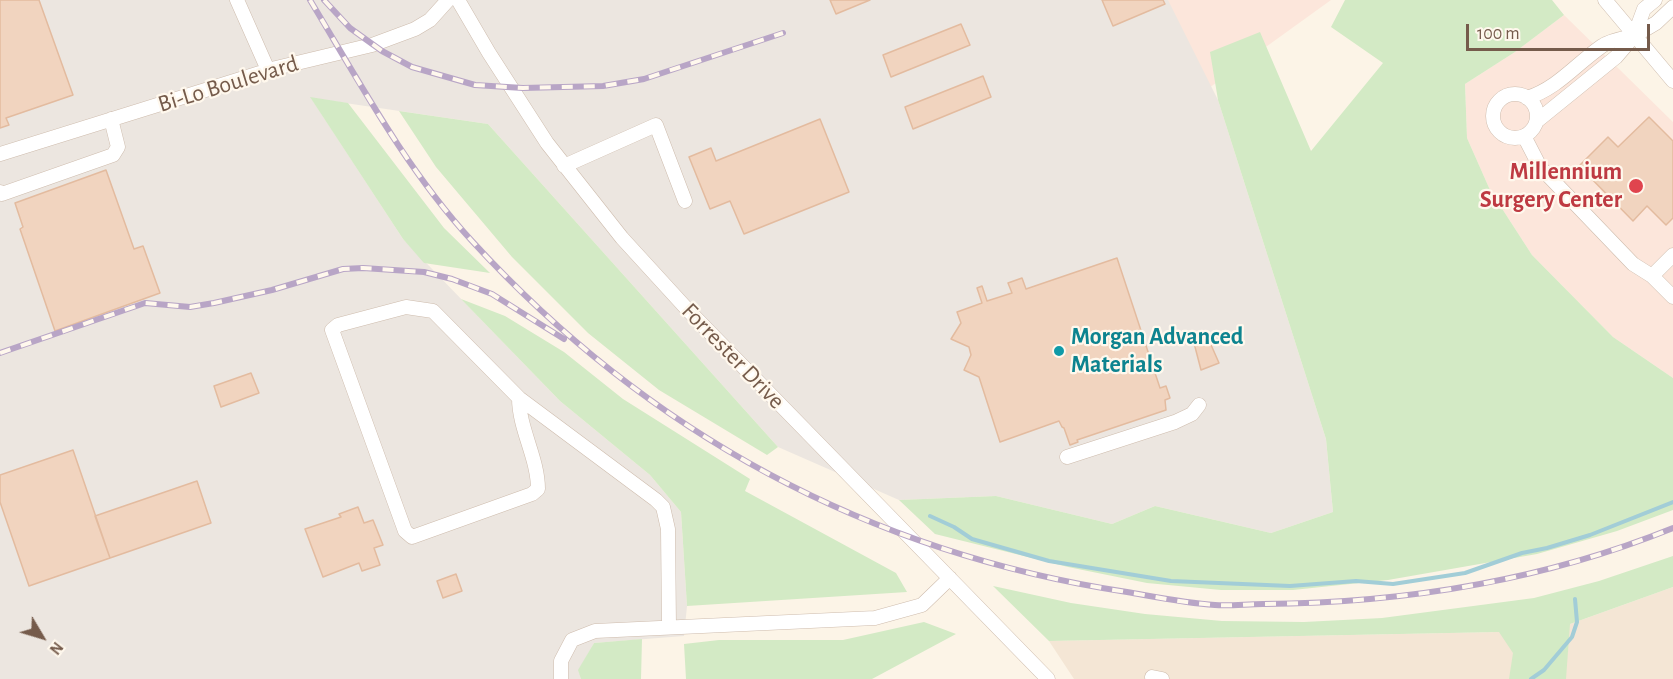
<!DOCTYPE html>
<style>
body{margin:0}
#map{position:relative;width:1673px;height:679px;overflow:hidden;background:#fcf4e7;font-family:"Alegreya Sans",sans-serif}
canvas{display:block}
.north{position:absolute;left:12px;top:607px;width:60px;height:60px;-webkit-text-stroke:4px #fff8ed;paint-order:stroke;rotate:128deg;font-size:16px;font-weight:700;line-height:24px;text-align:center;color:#755b4b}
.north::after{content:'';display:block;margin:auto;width:21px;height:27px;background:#755b4b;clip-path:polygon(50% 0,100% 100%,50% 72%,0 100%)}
.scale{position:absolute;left:1466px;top:24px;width:184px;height:27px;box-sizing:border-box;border:3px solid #755b4b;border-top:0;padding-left:8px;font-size:18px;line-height:21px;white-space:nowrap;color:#755b4b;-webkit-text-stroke:4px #fff8ed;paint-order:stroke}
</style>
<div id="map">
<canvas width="1673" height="679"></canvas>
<div class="north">N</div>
<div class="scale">100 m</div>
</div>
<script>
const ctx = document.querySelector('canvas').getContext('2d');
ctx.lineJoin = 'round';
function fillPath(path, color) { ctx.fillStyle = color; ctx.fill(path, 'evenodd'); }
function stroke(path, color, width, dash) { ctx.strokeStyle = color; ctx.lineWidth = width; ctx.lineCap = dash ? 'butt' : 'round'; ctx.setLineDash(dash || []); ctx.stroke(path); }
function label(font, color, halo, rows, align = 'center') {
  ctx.font = font + ' "Alegreya Sans",sans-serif'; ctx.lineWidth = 4.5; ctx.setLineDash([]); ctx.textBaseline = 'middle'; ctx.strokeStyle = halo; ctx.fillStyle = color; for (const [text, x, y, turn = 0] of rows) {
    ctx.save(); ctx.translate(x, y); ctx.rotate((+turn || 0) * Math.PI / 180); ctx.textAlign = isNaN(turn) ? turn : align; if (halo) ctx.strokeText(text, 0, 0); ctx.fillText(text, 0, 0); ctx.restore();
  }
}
const residential = new Path2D(`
 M1673,587V679H1074L1049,641L1499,632L1570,624Z`);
const commercial = new Path2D(`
 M1165,0H1331L1202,93Z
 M1564,15L1673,122V378L1613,337L1532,255L1490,190L1467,138L1465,84L1515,52Z`);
const industrial = new Path2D(`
 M0,0H1168L1218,100L1326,439L1333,512L1271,533L1155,506L1112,524L996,496L899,500L778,447L488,124L311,98L403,239L560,401L650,475L681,512L687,606L684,636L594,643L579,670L581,679H0Z`);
const green = new Path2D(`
 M1345,0H1552L1564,15L1515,52L1465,84L1467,138L1490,190L1532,255L1613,337L1673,378V510L1617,531L1537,554L1388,580L1293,590H1221L1147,583L1068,567L935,534L899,500L996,496L1112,524L1155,506L1271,533L1333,512L1326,439L1218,100L1210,52L1260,32L1311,151L1383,63L1331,27Z
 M310,97L348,103L444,228L490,273L424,263L403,239Z
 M399,111L488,124L778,447L767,455L659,390L588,333L512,257L436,167Z
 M461,299L505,316L564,352L623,399L750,479L745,491L896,573L907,592L687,606L681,512L650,475L560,401Z
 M1673,556V587L1570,624L1566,679H1509L1513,653L1499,632L1049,641L993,586L1071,603L1145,614L1222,621L1304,622L1382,618L1534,598L1599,581Z
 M924,622L956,634L872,679H686L684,644L719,640H843Z
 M642,639L641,679H581L578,670L594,643Z`);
const stream = new Path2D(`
 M930,516L954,527L972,539L1049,561L1171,581L1290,586L1356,581L1393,584L1465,573L1522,553L1547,548L1590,535L1673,502
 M1531,679L1544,670L1572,637L1577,622L1575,599`);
const building = new Path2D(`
 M0,0H39L73,95L6,118L9,125L0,128Z
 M830,0H870L836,14Z
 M1102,0H1163L1165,4L1113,26Z
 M961,24L970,45L891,77L883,55Z
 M983,76L991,97L913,129L905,107Z
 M1649,117L1673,141V218L1666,225L1647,206L1633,221L1579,166L1608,137L1618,147Z
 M820,119L849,192L744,234L730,201L710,209L689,157L711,148L716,161Z
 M106,170L134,249L143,246L160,293L55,331L20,229L23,227L15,203Z
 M1117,258L1160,388L1166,386L1170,398L1165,400L1166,410L1077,440L1078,442L1070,445L1064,428L1062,427L1059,421L1000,442L979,377L964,370L971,355L969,347L951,339L961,323L957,312L982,303L977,288L982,286L987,301L1012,293L1008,283L1022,278L1026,289Z
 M1208,338L1219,363L1201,370L1194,343Z
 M251,373L259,393L221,407L214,386Z
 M73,450L110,558L29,586L0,502V475Z
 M197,481L211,523L110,558L95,516Z
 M358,507L364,523L373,520L383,545L374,548L380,565L362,571L359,563L323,577L305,529L341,517L339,514Z
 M456,574L462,591L443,598L437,581Z`);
const minor = new Path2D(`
 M237,0L268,70
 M458,0L489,53L547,143L622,238L686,308L1048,679
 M1605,0L1673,81
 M1493 116a22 22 0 1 1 44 0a22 22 0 1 1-44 0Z
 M1527,98C1558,88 1576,64 1602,46C1610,40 1624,38 1634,36L1644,9L1655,0
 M1537,121L1616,57L1634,36L1656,23L1673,7
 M1524,136L1540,167L1633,264L1652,276L1673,297
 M0,154L276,68L372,45L415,29L430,20L448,0
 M564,166L656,125L685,201
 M0,192L2,194L113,155L118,147L111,119
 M1652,276L1673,255
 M519,398C519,429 538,458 538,489L532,494L412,537L405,531L332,330L338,325L406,307L433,311L519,398L656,500L663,507L668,529L669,627
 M1067,457L1175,422L1192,414L1199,405
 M1152,677L1162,679
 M561,679V661L572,640L595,631L875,618L922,605L950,578`);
const rail = new Path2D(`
 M310,0C360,83 406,169 472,241C648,433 869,553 1127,592C1156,597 1185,603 1215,605C1231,606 1247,604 1263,604C1404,603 1542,581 1673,528
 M324,0L350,28L382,51L412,67L475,85L523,88L603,86L644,79L783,33
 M0,353L145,303L190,307L214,303L272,290L343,269L363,268L424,272L452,279L492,294L564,339`);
const markers = [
 [1636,186,8,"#e0444e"],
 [1059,351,6,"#0f9aa8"]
];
const streetNames = [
 ["Bi-Lo Boulevard",228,84,-17],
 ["Forrester Drive",733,356,46]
];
const healthNames = [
 ["Millennium",1622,172],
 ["Surgery Center",1622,200]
];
const cultureNames = [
 ["Morgan Advanced",1071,337],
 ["Materials",1071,365]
];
fillPath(residential, '#f4e6d5');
fillPath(commercial, '#fce6db');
fillPath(industrial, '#ece6e0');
fillPath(green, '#d3eac5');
stroke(stream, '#a2cdd7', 4);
fillPath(building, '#f1d4bf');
stroke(building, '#e3bb9f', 1.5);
stroke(minor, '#cebcad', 15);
stroke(minor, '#fff', 14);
stroke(rail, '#b8a5c6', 6);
stroke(rail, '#fff8ed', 4, [11]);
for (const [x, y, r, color] of markers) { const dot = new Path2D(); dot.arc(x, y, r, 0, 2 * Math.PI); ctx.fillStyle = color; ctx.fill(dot); stroke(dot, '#fff8ed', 2); }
label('24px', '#755b4b', '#fff8ed', streetNames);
label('bold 24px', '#be3a42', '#fff8ed', healthNames, 'right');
label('bold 24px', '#0d838f', '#fff8ed', cultureNames, 'left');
</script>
